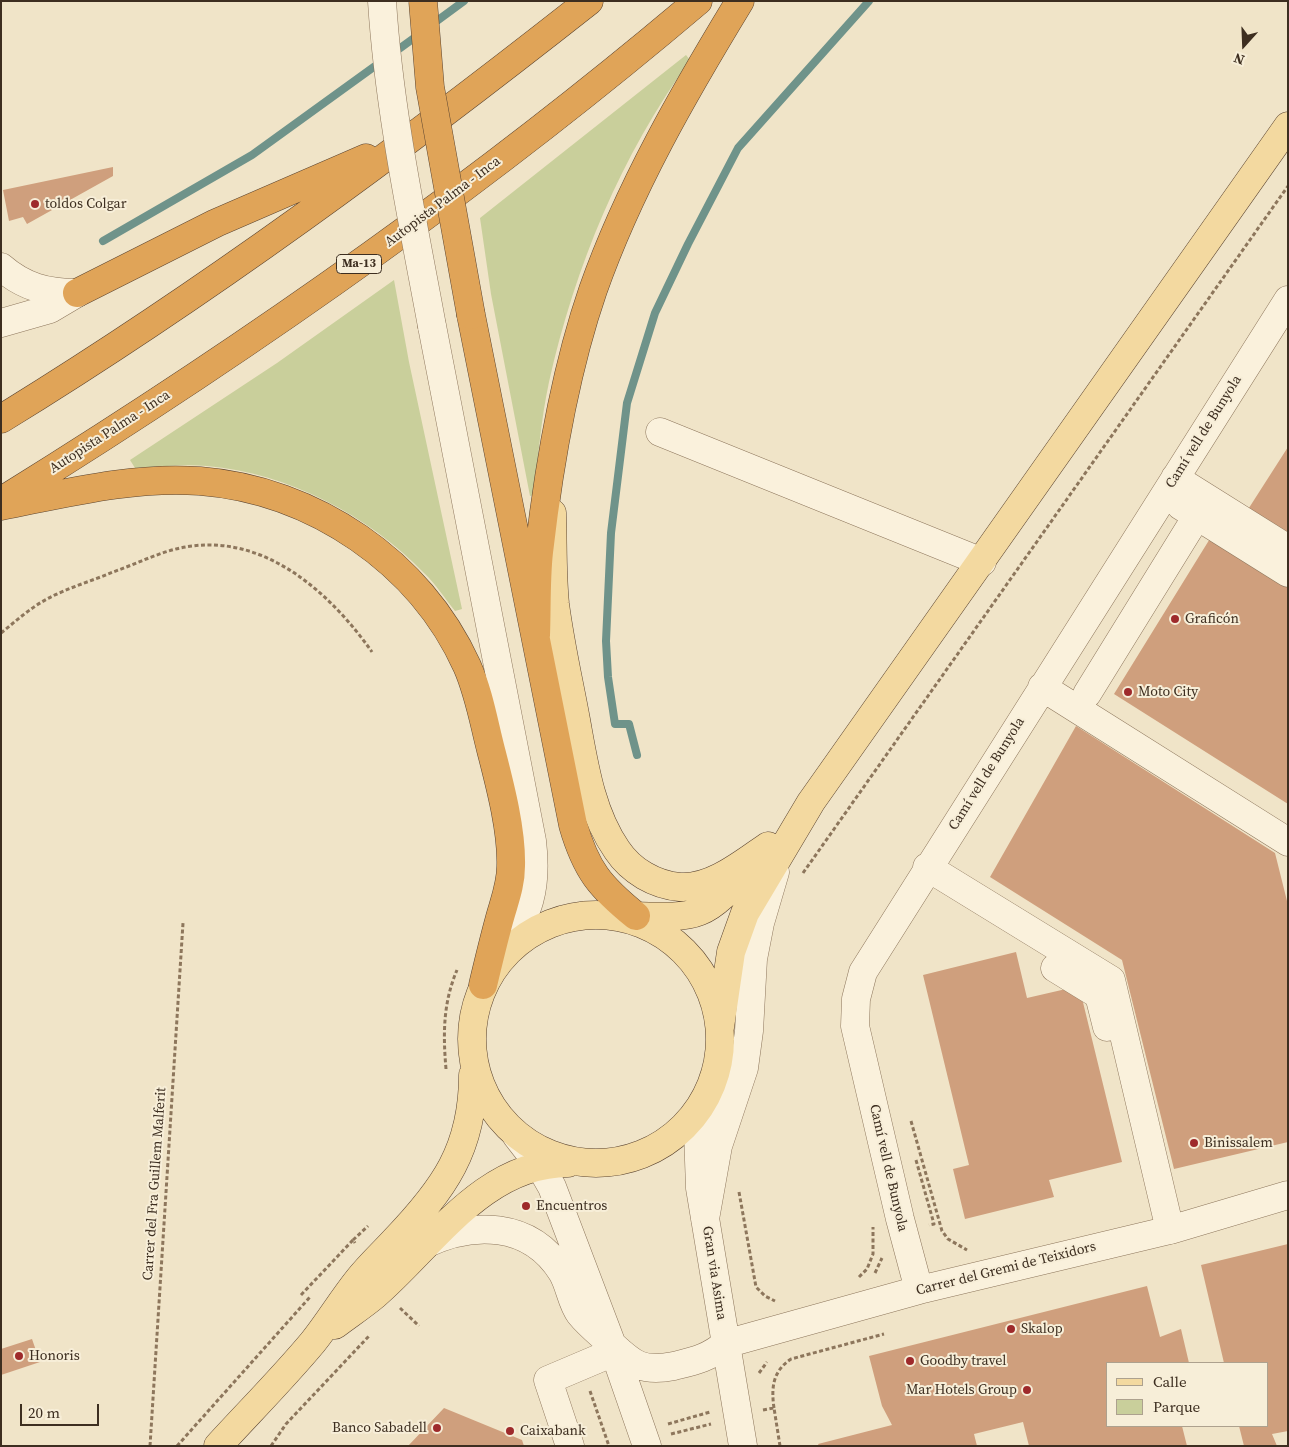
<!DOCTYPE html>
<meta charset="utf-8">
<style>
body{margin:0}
#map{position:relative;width:1289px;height:1447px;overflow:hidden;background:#f0e4c8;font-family:"Source Serif 4",serif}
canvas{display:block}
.frame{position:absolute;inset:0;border:2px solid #3d2e20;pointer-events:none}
.legend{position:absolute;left:1106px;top:1362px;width:162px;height:65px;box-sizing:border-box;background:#f7eed8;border:1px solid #ada18e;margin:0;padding:6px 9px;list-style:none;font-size:15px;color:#3d2e20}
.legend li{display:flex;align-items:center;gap:10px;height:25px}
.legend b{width:25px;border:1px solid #ada18e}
.north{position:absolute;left:1219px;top:20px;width:50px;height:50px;-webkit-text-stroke:4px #f7eed8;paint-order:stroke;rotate:200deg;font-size:14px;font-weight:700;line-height:20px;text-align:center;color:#3d2e20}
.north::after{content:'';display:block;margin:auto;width:18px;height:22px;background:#3d2e20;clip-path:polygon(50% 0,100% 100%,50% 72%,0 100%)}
.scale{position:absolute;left:20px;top:1404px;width:79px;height:22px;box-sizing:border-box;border:2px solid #3d2e20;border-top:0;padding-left:6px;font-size:15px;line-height:18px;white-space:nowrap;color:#3d2e20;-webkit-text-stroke:4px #f7eed8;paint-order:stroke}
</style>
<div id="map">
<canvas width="1289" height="1447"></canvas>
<div class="frame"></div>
<ul class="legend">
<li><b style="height:6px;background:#f3d9a0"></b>Calle</li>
<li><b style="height:14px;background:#c9cf9b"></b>Parque</li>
</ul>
<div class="north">N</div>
<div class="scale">20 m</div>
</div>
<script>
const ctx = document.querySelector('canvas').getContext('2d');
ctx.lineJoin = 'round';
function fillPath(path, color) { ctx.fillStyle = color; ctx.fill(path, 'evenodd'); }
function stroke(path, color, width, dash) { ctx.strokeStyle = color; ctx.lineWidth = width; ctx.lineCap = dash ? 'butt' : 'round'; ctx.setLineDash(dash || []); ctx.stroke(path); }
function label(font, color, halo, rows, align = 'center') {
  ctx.font = font + ' "Source Serif 4",serif'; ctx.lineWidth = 4; ctx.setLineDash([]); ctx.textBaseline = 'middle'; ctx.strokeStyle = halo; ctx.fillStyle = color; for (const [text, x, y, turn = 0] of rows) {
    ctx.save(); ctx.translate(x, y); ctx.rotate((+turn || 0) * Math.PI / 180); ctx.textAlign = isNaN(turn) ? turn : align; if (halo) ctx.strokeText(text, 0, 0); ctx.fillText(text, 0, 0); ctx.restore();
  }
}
const green = new Path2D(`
 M686,55L690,60C621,156 575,266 549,382C541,419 538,458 534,495L530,496L491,294L480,218Z
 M394,280L409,362L462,609L455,611C445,599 436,584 424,573C368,515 288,473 207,466C184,464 158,467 135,468L130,460L277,363Z`);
const stream = new Path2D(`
 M430,26L464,1
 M392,54L421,33
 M103,241L252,155L382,61
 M637,755L629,724H615L608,677L606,641L611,533L627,403L655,313L688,244L738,148L869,1`);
const building = new Path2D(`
 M113,167V176L27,224L23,217L9,221L3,190Z
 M1288,447V537L1247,511Z
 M1211,537L1288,586V804L1114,694Z
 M1076,726L1275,853L1288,905V1142L1174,1169L1122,960L990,877Z
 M1016,952L1027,998L1079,986L1122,1162L1049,1180L1054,1197L965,1219L953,1169L969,1165L923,975Z
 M1288,1244V1431L1272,1434L1277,1446H1244L1239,1426H1268V1363H1224L1201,1265Z
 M1147,1286L1160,1337L1181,1329L1189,1363H1108V1426H1182L1187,1446H1029L1023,1422L974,1434L977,1446H819L818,1444L892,1425L882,1406L869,1356Z
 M32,1339L40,1362L1,1375V1349Z
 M444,1408L522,1440L524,1446H408Z`);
const path = new Path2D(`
 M1,633C16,621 30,608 47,599C67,588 92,581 113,572C139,563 165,549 192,546C268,536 332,595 372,652
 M803,873L1288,186
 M446,1069C443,1034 443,1003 457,970
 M911,1121L942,1231L948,1239L967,1250
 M916,1160L934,1224L929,1225
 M739,1192L756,1287L765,1296L775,1301
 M353,1240L368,1226
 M875,1273L882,1258
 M859,1277L867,1269L873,1254V1227
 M301,1295L353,1240L355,1243
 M400,1308L419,1326
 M759,1373L767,1362
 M590,1391L609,1446
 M774,1408C771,1387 773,1371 791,1359L884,1334
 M763,1410L774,1408L780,1446
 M668,1424L710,1412
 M671,1434L711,1424
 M150,1446L183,923
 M177,1446L310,1297
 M271,1446L286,1424L369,1336`);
const minor = new Path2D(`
 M1,267C24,287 47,293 77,293
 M1,323L50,309L77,293
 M432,326L532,841C538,890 528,912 505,954
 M660,432L982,562
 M1175,478L1288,549
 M1181,506L1288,573
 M1042,687L1288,842
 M1087,694L1197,516
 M927,867L1111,980L1170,1230
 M1055,968L1099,995L1107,1027
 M705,1100L698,1132L700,1188L743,1446
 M516,1135L540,1166L552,1187L612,1345L647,1446
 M705,1219L718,1146L744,1068L749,1031L753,959L760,923L775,872
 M423,1245C472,1221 530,1221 562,1272C570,1285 571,1302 580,1314C588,1324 598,1332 608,1341C631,1362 639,1373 674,1366C694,1361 709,1358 725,1344L919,1290L1170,1230L1288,1195
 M919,1290L900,1219L855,1026L856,999L863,972L1288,300
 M570,1446L548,1380L614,1352`);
const major = new Path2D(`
 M552,513C553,543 552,574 555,604C560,643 569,682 576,720C584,764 591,813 617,850C631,871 655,885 680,887C712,889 743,863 768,846
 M472 1039a124 124 0 1 1 248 0a124 124 0 1 1-248 0Z
 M632,916C701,918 704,918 750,867
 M720,1027L731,952L745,913L811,802L1288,126
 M335,1325C348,1315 362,1306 375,1295C432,1246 483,1163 568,1163
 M218,1446C250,1411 283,1378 313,1342C329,1322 342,1300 358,1280C369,1266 382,1254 394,1241C444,1189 473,1149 473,1075`);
const highway = new Path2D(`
 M77,293L216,223L366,158
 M471,315L573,825C586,870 600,887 636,916
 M1,419C206,293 400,150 589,1
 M3,500C245,350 480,186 698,1
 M1,506C67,493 133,476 200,481C314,490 420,562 467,666C479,693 484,723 491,750C500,785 512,830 511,866C511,886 504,902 499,921C493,943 488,964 483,985
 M536,635C537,608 536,579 539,552C549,465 564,374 593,290C629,188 684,93 740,1`);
const minorBridge = new Path2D(`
 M382,1C389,110 412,218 432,326`);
const highwayBridge = new Path2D(`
 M423,1L430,87L471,315`);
const markers = [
 [35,204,5,"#9e2a2b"],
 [1175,619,5,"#9e2a2b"],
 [1128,692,5,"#9e2a2b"],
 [1194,1143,5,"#9e2a2b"],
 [526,1206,5,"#9e2a2b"],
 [1011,1329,5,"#9e2a2b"],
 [19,1356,5,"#9e2a2b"],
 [910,1361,5,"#9e2a2b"],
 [1027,1390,5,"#9e2a2b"],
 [437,1428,5,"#9e2a2b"],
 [510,1431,5,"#9e2a2b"]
];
const shields = [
 [359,264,45]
];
const shieldNames = [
 ["Ma-13",359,264]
];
const streetNames = [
 ["Autopista Palma - Inca",443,202,-37],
 ["Autopista Palma - Inca",110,432,-33],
 ["Camí vell de Bunyola",1204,432,-58],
 ["Camí vell de Bunyola",987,774,-58],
 ["Camí vell de Bunyola",888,1168,77],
 ["Carrer del Fra Guillem Malferit",155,1184,-86],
 ["Carrer del Gremi de Teixidors",1006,1269,-14],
 ["Gran via Asima",714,1273,81]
];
const poiNames = [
 ["toldos Colgar",45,204],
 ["Graficón",1185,619],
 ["Moto City",1138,692],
 ["Binissalem",1204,1143],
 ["Encuentros",536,1206],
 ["Skalop",1021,1329],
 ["Honoris",29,1356],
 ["Goodby travel",920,1361],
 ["Mar Hotels Group",1017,1390,"right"],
 ["Banco Sabadell",427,1428,"right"],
 ["Caixabank",520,1431]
];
fillPath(green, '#c9cf9b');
stroke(stream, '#6f938a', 8);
fillPath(building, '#cf9f7d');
stroke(minor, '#8d765c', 29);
stroke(major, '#5b4430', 29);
stroke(highway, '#5b4430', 29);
stroke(path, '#8d765c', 3, [4, 2.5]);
stroke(minor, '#faf1dc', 28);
stroke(major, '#f3d9a0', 28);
stroke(highway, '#e0a458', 28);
stroke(minorBridge, '#8d765c', 29, []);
stroke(highwayBridge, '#5b4430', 29, []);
stroke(minorBridge, '#faf1dc', 28);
stroke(highwayBridge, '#e0a458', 28);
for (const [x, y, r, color] of markers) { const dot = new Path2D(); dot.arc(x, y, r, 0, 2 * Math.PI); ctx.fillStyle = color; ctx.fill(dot); stroke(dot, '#f7eed8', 2); }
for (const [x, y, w] of shields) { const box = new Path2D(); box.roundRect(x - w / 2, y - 9.5, w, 19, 4); ctx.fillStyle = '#f7eed8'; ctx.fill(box); stroke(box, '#3d2e20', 1); }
label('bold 12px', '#3d2e20', null, shieldNames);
label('14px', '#3d2e20', '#f7eed8', streetNames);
label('14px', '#3d2e20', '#f7eed8', poiNames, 'left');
</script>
